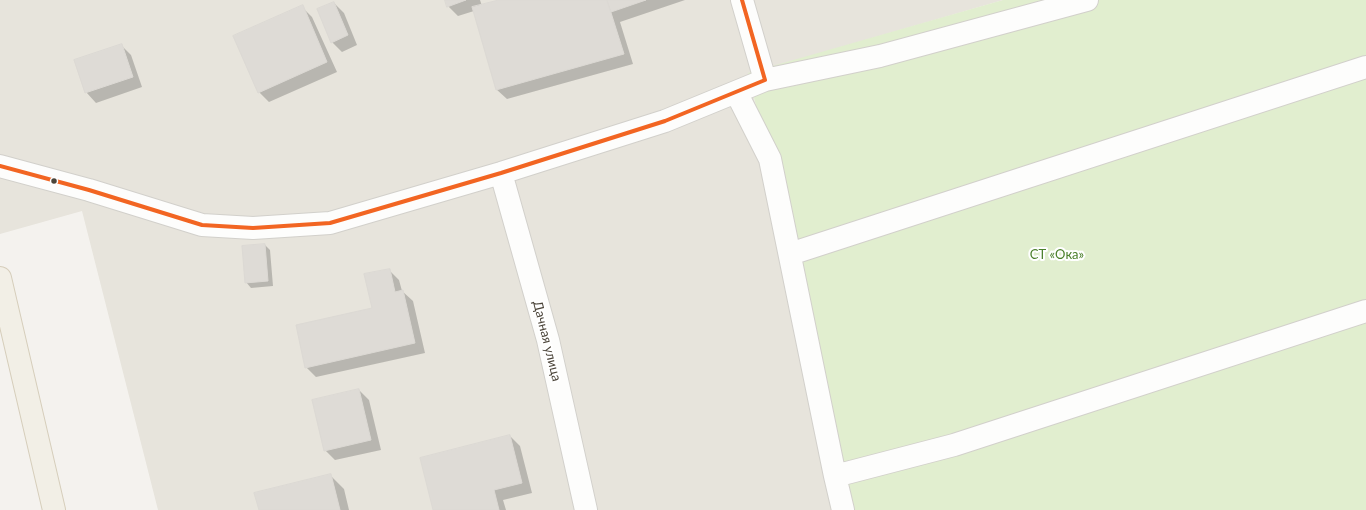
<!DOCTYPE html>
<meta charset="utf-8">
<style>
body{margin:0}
canvas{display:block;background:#f4f2ee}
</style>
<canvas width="1366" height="510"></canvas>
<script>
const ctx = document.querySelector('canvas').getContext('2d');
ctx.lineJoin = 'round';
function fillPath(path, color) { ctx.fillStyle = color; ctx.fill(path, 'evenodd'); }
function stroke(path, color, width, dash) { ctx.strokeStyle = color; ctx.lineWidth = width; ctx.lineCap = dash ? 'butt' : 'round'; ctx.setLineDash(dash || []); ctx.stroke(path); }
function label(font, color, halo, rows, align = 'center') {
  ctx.font = font + ' Lato,sans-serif'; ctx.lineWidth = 4; ctx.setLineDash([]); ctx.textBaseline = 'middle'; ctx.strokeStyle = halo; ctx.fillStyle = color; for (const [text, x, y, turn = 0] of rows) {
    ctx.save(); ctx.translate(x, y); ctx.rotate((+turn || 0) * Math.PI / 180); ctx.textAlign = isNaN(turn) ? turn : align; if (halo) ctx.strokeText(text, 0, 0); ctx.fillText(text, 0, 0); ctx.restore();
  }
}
const residential = new Path2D(`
 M0,0H1003L748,74L854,510H158L82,211L0,234Z`);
const green = new Path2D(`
 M1003,0H1366V510H854L748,73Z`);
const shadow = new Path2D(`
 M446,0H480L482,6L503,0H685L620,22L633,64L507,99L496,89L474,11L458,16L448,6Z
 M334,3L344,13L357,45L342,52L332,42Z
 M302,7L312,17L337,72L269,102L259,92Z
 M121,45L131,55L142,87L96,103L86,92Z
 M265,245L270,250L273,286L251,288L246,282Z
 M389,270L399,280L402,291L413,301L425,353L316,377L306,367L373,308Z
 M359,390L369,400L381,450L335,460L325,450Z
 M510,436L520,446L532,493L503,500L506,510H434Z
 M330,475L344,489L349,510H260Z`);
const building = new Path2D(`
 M445,0H466L447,7Z
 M499,0H607L624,54L496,90L472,7Z
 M607,0H646L611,12Z
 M334,2L348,35L331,43L317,9Z
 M303,5L327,62L258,93L233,36Z
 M122,44L133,77L85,93L74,60Z
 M265,244L268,281L245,283L242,246Z
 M390,269L395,292L403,290L415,343L305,368L296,325L372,308L364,274Z
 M359,389L371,440L324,451L312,400Z
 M510,435L522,483L494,490L499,510H433L420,458Z
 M331,474L340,510H259L254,493Z`);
const minor = new Path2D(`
 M742,0L765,80
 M736,92L770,159L835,476L843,510
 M0,166L89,190L202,225L253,228L330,223L501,173L665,121L765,80L880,56L1087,0
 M501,173L548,340L586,510
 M790,254L1366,67
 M835,476L954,445L1366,311`);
const major = new Path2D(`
 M0,278L54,510`);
const bus1 = new Path2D(`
 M0,166L89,190L202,225L253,228L330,223L501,173L665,121L765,80L742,0`);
const markers = [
 [54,181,3.5,"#4b4439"]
];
const parkNames = [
 ["СТ «Ока»",1057,255]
];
const streetNames = [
 ["Дачная улица",547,341,76]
];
fillPath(residential, '#e7e4dc');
fillPath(green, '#e1eecf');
fillPath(shadow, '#0003');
fillPath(building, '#dedbd6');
stroke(building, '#dcd9d4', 1);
stroke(minor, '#d2d0cb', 24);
stroke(major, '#d6cebb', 24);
stroke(minor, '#fdfdfc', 22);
stroke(major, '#f2efe6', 22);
stroke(bus1, '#f26522', 4);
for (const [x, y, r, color] of markers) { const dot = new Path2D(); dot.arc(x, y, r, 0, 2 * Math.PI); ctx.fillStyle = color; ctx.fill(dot); stroke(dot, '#fff', 1.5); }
label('13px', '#4a7f2a', '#fff', parkNames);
label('13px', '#4b4439', '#fff', streetNames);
</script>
